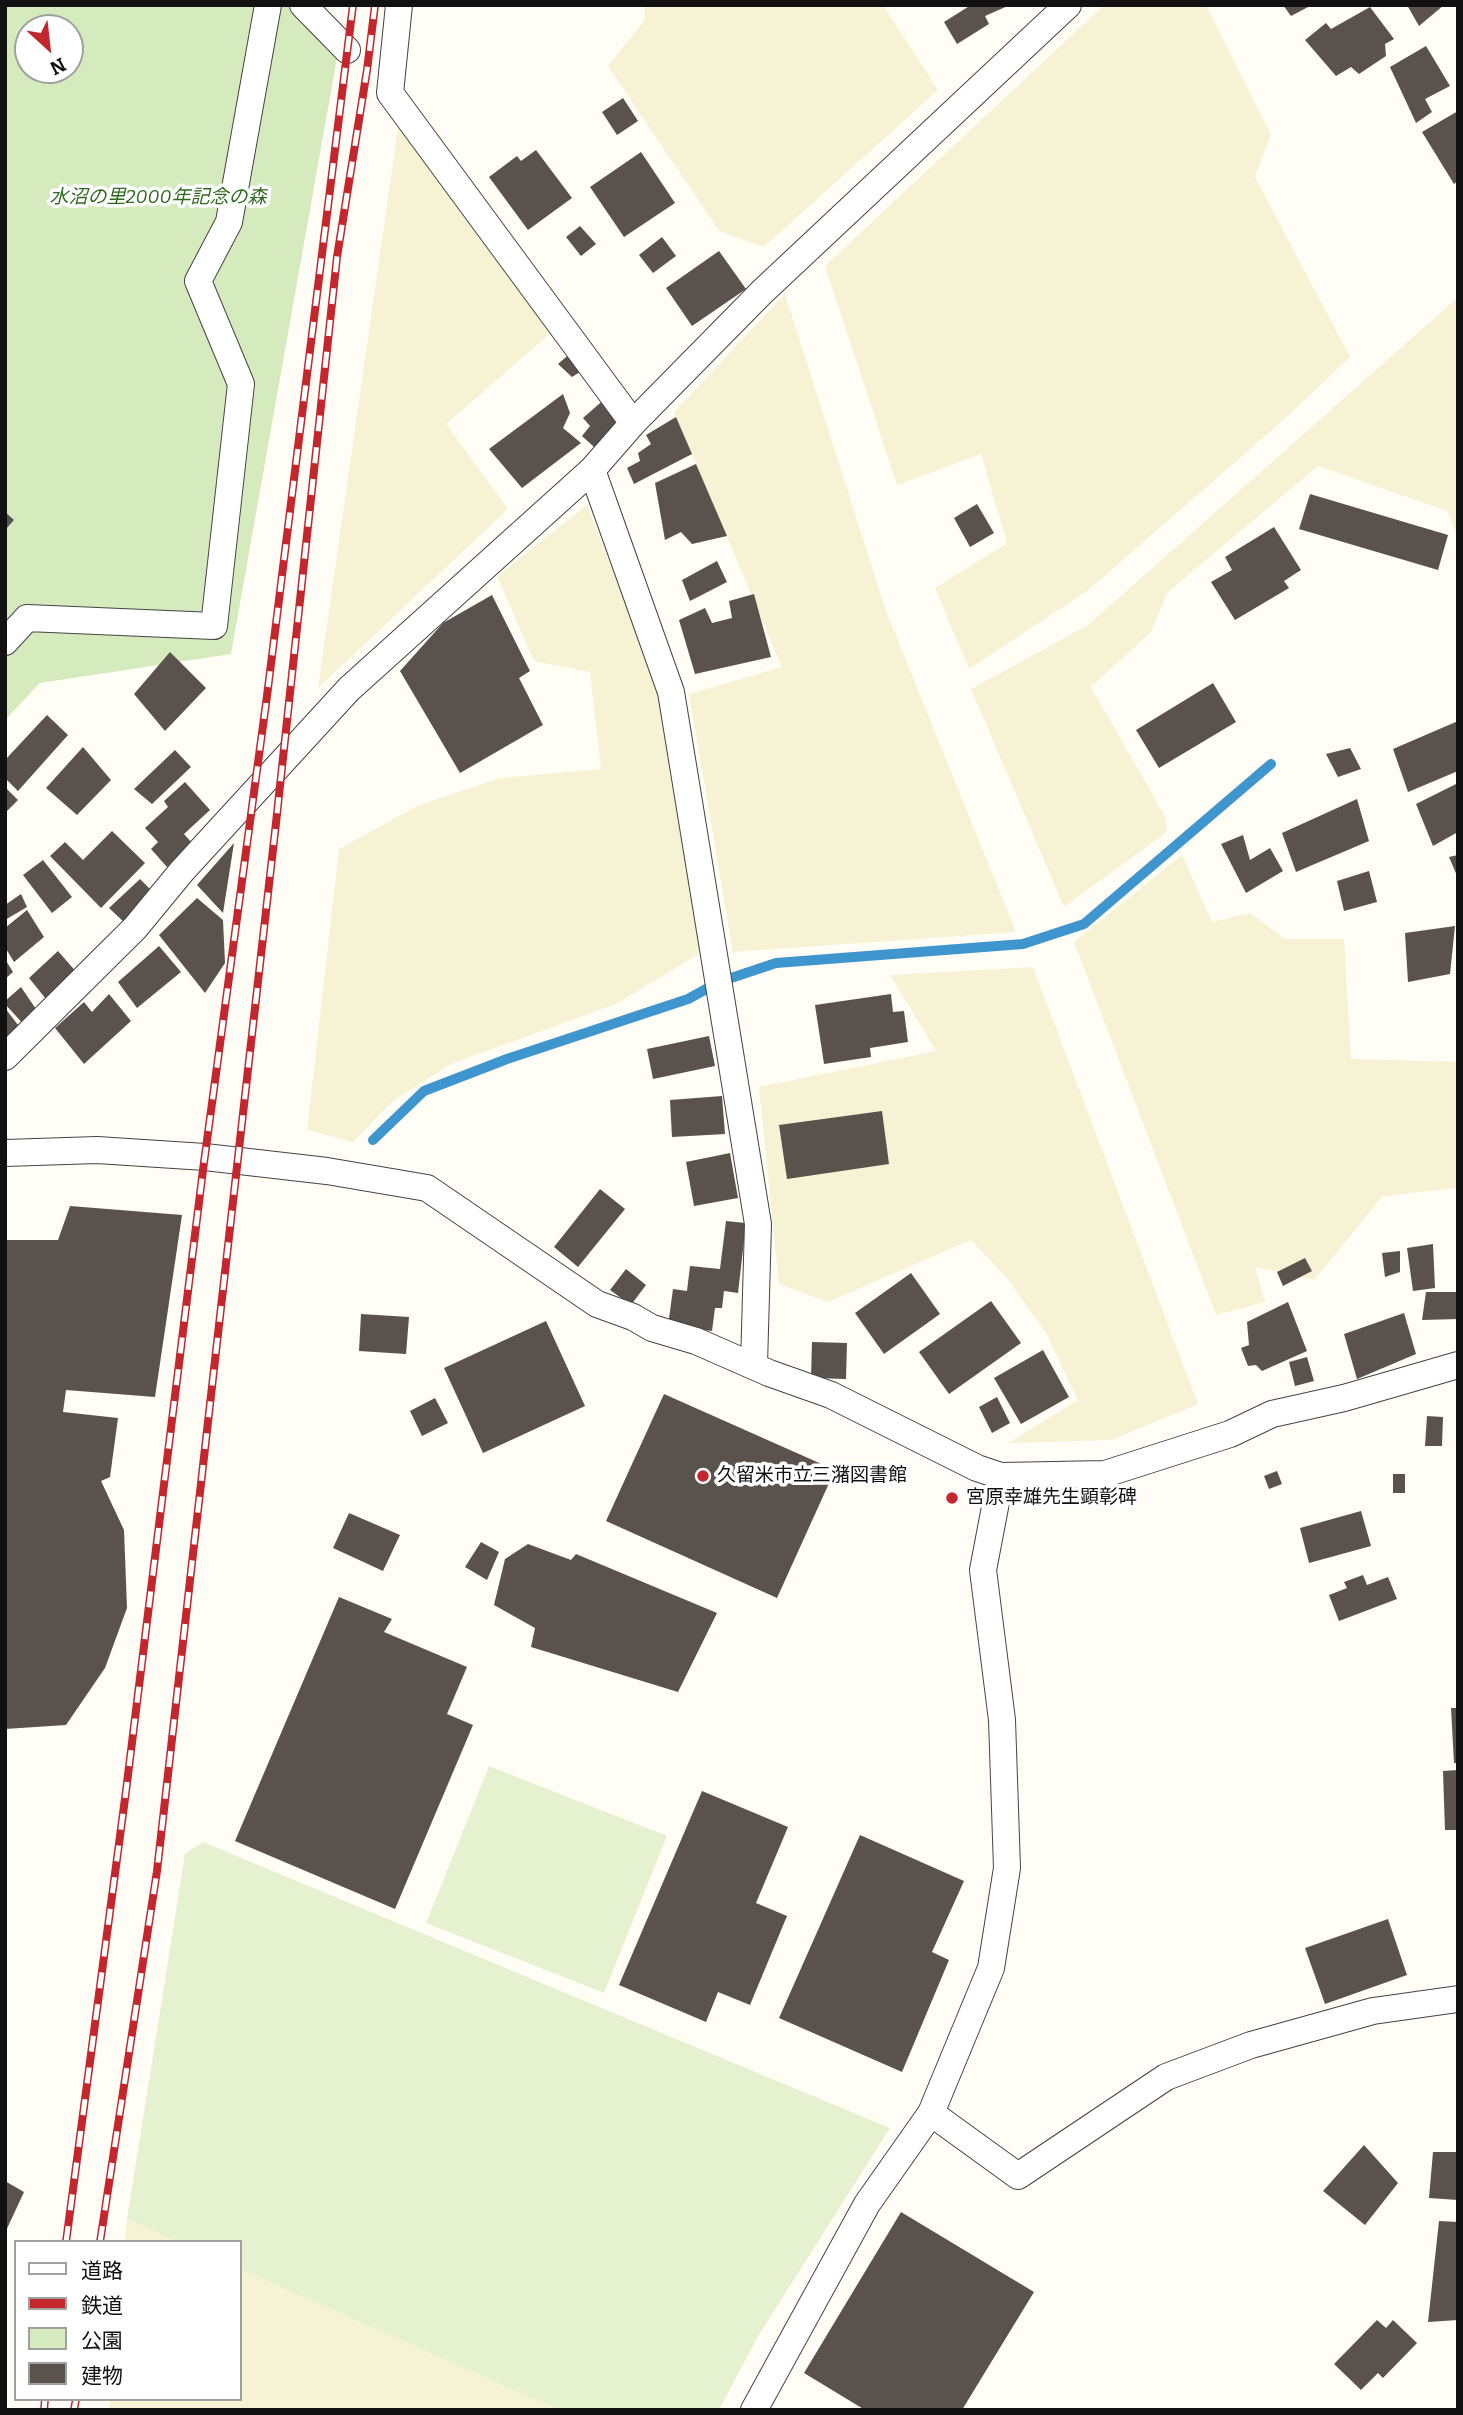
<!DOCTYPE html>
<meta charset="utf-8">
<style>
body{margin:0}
#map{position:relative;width:1463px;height:2415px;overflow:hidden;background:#fffdf5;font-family:Bitter,"Noto Sans JP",serif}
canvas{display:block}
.frame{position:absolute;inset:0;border:7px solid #111;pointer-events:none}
.legend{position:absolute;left:14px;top:2240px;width:228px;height:161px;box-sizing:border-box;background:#fff;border:2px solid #a0a0a0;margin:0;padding:9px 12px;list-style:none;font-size:21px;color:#111}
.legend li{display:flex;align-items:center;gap:14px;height:35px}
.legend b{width:35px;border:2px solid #a0a0a0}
.north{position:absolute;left:14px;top:14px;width:70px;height:70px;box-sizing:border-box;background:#fff;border:2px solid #a0a0a0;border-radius:50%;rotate:153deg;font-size:19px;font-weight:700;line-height:28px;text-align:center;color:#111}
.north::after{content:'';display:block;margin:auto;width:24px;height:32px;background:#c4262e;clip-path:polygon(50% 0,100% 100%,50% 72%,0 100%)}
</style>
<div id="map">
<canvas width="1463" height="2415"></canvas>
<div class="frame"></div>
<ul class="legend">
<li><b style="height:9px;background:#fff"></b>道路</li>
<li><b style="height:9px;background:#c4262e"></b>鉄道</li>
<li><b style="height:19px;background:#d5ebbd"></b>公園</li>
<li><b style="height:19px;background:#5a524d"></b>建物</li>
</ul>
<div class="north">N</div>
</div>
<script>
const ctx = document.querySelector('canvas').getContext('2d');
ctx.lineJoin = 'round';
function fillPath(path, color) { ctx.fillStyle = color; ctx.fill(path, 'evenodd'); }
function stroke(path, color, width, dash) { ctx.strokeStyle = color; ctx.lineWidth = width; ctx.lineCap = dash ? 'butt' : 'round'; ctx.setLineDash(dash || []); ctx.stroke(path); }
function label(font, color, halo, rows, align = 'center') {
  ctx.font = font + ' Bitter,"Noto Sans JP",serif'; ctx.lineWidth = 7; ctx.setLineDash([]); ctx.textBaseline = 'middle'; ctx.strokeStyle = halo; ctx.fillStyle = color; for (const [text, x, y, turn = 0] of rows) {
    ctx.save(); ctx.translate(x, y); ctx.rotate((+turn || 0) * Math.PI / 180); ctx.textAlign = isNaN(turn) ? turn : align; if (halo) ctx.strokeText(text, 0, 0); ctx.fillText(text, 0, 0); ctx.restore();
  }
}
const farmland = new Path2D(`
 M645,5H883L938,90L764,247L719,231L608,66L644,21Z
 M1104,5H1206L1271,135L1255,177L1350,357L1279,424L1087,591L969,669L935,588L1007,543L981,454L897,485L825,266Z
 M400,114L552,332L446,424L508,509L318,688Z
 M785,294L886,611L1016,932L733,952L689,694L782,667L674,412Z
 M1456,299L1458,537L1447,511L1318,466L1168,592L1150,633L1091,687L1165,816L1167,832L1064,907L971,689L1088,625Z
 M587,505L660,691L702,952L616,1004L451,1064L393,1101L353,1142L307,1130L339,849L419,805L500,778L601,769L590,672L534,661L497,576Z
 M1182,855L1212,922L1250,913L1285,939H1344L1351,1059L1458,1062V1188L1383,1196L1314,1280L1255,1267L1265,1302L1216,1315L1074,942Z
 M1033,967L1198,1404L1112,1440L1008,1443L1078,1400L1046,1333L1006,1277L971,1240L828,1302L779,1284L759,1087L936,1051L890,975Z
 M127,2219L178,2242H125Z
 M240,2269L558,2410H109L110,2399H240Z`);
const green = new Path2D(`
 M5,5H294L338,52L231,654L40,683L5,720ZM28,28H70V70H28Z`);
const pitch = new Path2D(`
 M489,1766L667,1836L604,1993L426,1923Z
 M203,1842L890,2128L757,2338L719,2410H558L240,2269V2242H178L127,2219L185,1854Z`);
const stream = new Path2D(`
 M373,1140L424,1091L507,1059L688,999L719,982L776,963L1023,944L1084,924L1271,764`);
const building = new Path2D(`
 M971,5H1010L985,16L989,24L957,44L944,22Z
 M1283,5H1312L1291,16Z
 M1407,5H1444L1419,26Z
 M1370,7L1394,39L1385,44L1386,56L1359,74L1351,67L1336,76L1305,40L1326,23L1331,29Z
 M1426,46L1450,86L1425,99L1432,112L1416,123L1390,67Z
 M623,98L638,121L617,135L602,112Z
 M1458,111V181L1454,184L1422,132Z
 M536,150L572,198L528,230L489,177L517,156L521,161Z
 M641,152L675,203L624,237L590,187Z
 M580,226L596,244L581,256L566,237Z
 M662,237L676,256L653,273L639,255Z
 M719,251L746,289L692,326L666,288Z
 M573,351L585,369L572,377L558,364Z
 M563,394L570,413L563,428L581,443L522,488L489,449Z
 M607,397L623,419L594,447L582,436L590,426L583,418Z
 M676,417L692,454L634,484L627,468L640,461L638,453L651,444L646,435Z
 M696,464L727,536L692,544L681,532L665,540L655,483Z
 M1310,494L1448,535L1438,570L1299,529Z
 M977,504L994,533L970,547L954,518Z
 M5,512L14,520L5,530Z
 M1274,527L1301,570L1284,581L1289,588L1235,620L1211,582L1232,570L1225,557Z
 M717,561L727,582L690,601L682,580Z
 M754,594L771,657L695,674L679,620L705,608L712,623L732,618L729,601Z
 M492,595L530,671L519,678L543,725L460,773L400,671L443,623Z
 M170,652L206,688L165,731L134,694Z
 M1213,683L1236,722L1159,768L1136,730Z
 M47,715L68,735L18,791L5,778V760Z
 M1458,721V771L1408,792L1393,749Z
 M83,747L111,780L77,815L46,788Z
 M1350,748L1361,769L1338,777L1326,754Z
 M175,750L191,767L152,804L134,789Z
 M185,782L210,810L184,834L193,844L167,867L151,849L158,842L145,828L168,807L164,801Z
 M1458,783V832L1433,846L1416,804Z
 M5,787L18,800L5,813Z
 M1357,799L1369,841L1296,872L1282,833Z
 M112,831L145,863L101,908L50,856L65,842L83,860Z
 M1243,835L1250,860L1270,848L1283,871L1246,893L1221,844Z
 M234,843L223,913L197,885Z
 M1458,855V878L1449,857Z
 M43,860L72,897L52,913L23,875Z
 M1369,871L1377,902L1344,911L1337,881Z
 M140,879L153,892L126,924L109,908Z
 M21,894L27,907L5,920V905Z
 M197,898L223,920L225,963L205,993L159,935Z
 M27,910L44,937L14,962L5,947V928Z
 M1455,926L1450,974L1408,982L1405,933Z
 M159,946L181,972L137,1008L118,982Z
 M58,951L78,974L46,999L29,978Z
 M5,959L13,972L5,979Z
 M21,987L40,1015L26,1027L5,1004V1001Z
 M109,994L131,1021L84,1064L55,1028L84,1002L92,1012Z
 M891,994L893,1012L904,1011L908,1042L870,1048L871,1057L824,1064L815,1005Z
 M5,1008L21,1029L5,1042Z
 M709,1036L715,1066L653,1079L647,1049Z
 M722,1096L725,1134L672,1137L670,1100Z
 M882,1111L889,1164L787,1179L779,1125Z
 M730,1153L738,1198L694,1206L686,1162Z
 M600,1189L625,1209L578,1267L554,1247Z
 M70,1206L182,1215L155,1397L66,1390L63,1412L118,1418L110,1477L101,1481L124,1530L127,1608L105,1668L66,1725L5,1729V1240H58Z
 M726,1221L746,1223L738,1293L724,1291L722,1308H715L712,1331L668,1326L673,1289L687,1291L690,1266L720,1269Z
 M1433,1244L1435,1288L1413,1291L1407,1248Z
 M1400,1251V1272L1385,1277L1382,1253Z
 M1305,1258L1312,1271L1283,1286L1277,1272Z
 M626,1269L646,1285L631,1305L610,1290Z
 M911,1273L940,1314L884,1354L855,1313Z
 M1426,1292H1458V1319L1422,1320Z
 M991,1301L1021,1343L949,1394L919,1352Z
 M1288,1302L1307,1351L1262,1371L1256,1365L1248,1366L1241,1348L1249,1345L1247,1322Z
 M1404,1313L1416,1354L1357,1379L1344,1334Z
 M361,1314L409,1317L406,1354L359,1351Z
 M546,1321L585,1406L483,1453L444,1368Z
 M812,1342L847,1343L846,1379L811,1378Z
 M1043,1350L1069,1397L1021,1424L994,1378Z
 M1307,1357L1314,1381L1295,1386L1289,1362Z
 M664,1394L835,1470L777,1598L606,1521Z
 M997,1397L1010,1423L992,1433L979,1407Z
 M435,1398L448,1423L422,1436L410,1411Z
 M1427,1416L1443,1417L1442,1446H1425Z
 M1277,1471L1282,1484L1269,1489L1264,1476Z
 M1393,1474H1405V1493H1393Z
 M1361,1511L1371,1546L1309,1563L1300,1528Z
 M349,1513L400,1535L383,1571L333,1548Z
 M481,1542L499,1552L487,1580L465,1567Z
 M528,1544L571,1560L576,1554L717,1613L678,1692L531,1647L535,1628L494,1605L505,1559Z
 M1363,1575L1367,1585L1388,1577L1397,1599L1339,1621L1329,1595L1347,1588L1344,1582Z
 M339,1597L392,1619L384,1632L467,1667L447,1714L473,1725L395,1909L235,1841Z
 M1451,1708H1458V1763H1454Z
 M1458,1770V1830H1445L1443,1771Z
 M702,1791L788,1827L756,1903L787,1916L750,2005L718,1992L706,2022L619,1985Z
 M860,1835L964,1881L932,1952L949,1960L902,2072L779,2018Z
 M1388,1919L1407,1975L1325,2004L1305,1948Z
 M1364,2145L1398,2183L1365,2225L1323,2191Z
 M1433,2152H1458V2200L1429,2198Z
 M5,2181L24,2192L5,2233Z
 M901,2212L1034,2292L962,2410H865L804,2373Z
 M1439,2221L1458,2222V2320L1428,2322Z
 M1377,2320L1386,2328L1393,2320L1417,2343L1383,2378L1378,2373L1361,2390L1334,2364Z`);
const minor = new Path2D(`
 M303,5L347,50
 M399,5L390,93L633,423
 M592,470L671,692L758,1224L754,1365
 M5,642L27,618L214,626L241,384L198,281L229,222L268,5
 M5,1057L135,928L182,871L349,689L592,470L633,423L762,292L1068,5
 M5,1153L97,1150L205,1157L327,1171L427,1188L597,1304L633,1317L652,1328L696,1341L769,1373L831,1395L977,1468L1001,1476L1105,1474L1230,1434L1272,1414L1344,1398L1458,1365
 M931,2113L991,1968L1007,1868L1002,1720L983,1570L1001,1476
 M754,2410L867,2204L931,2113L1018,2176L1166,2077L1251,2045L1373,2011L1458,1999`);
const rail = new Path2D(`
 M66,2242L126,1791L203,1170L267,696L353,5
 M100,2242L157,1871L276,823L337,257L367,70L375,5
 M44,2410L45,2399
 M74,2410L76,2399`);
const markers = [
 [703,1476,7,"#c4262e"],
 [952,1498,7,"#c4262e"]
];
const parkNames = [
 ["水沼の里2000年記念の森",158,198]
];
const poiNames = [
 ["久留米市立三潴図書館",717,1476],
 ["宮原幸雄先生顕彰碑",966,1498]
];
fillPath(farmland, '#f6f3d4');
fillPath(green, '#d5ebbd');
fillPath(pitch, '#e6f2cf');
stroke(stream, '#3f96cf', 10);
fillPath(building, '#5a524d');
stroke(minor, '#444', 28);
stroke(minor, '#fff', 26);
stroke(rail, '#c4262e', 8);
stroke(rail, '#fff', 5, [16]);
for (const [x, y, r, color] of markers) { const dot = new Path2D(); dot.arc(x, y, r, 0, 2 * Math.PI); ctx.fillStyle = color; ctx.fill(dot); stroke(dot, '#fff', 2.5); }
label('italic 19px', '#2f6b1f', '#fff', parkNames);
label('19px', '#111', '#fff', poiNames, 'left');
</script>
